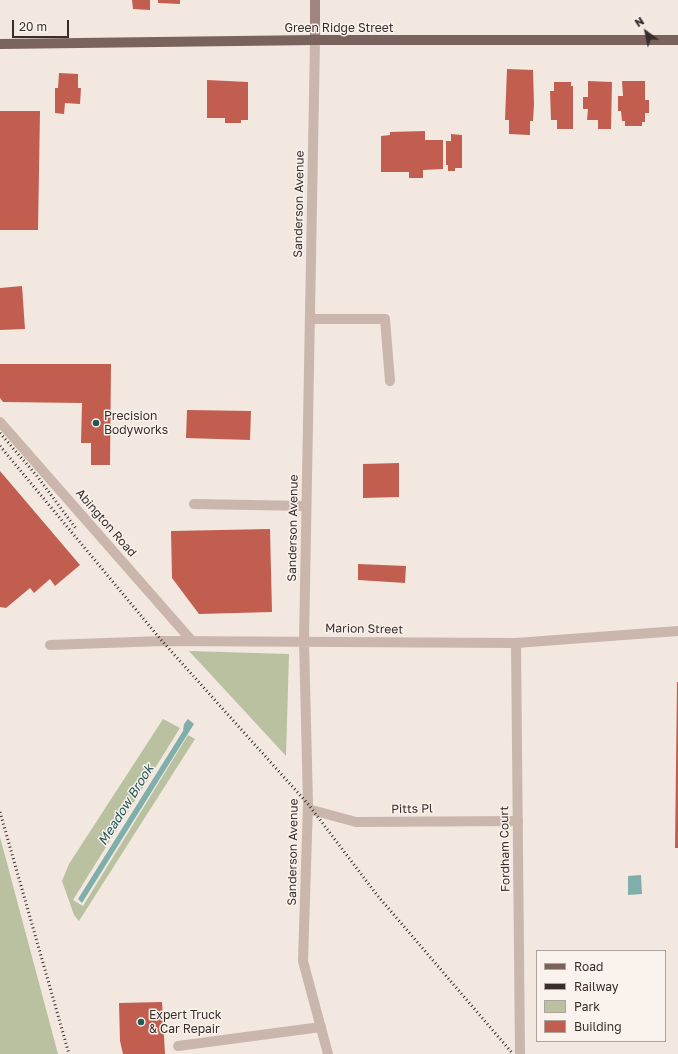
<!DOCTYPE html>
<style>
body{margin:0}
#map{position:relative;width:678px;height:1054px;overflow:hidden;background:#f2e8e0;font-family:"Golos Text",sans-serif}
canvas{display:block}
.legend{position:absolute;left:536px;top:950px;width:130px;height:92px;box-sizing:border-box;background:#faf2ec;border:1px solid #aca39e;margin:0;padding:5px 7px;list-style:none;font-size:12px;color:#382d2a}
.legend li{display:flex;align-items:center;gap:8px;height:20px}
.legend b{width:20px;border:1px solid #aca39e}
.north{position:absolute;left:626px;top:12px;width:40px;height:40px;-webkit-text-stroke:3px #faf2ec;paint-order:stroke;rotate:327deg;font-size:11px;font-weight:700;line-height:16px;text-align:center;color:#382d2a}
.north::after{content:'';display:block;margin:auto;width:14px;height:18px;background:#382d2a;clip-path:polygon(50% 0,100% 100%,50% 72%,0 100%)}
.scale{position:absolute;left:12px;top:20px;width:57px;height:18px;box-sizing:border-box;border:2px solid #382d2a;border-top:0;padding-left:5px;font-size:12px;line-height:14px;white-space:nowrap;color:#382d2a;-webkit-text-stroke:3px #faf2ec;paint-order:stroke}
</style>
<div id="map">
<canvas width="678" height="1054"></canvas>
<ul class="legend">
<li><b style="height:5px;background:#7a635c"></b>Road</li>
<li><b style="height:5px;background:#382d2a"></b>Railway</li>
<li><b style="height:11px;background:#b9c1a0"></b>Park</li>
<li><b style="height:11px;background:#c15e4f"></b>Building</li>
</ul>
<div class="north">N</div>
<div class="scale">20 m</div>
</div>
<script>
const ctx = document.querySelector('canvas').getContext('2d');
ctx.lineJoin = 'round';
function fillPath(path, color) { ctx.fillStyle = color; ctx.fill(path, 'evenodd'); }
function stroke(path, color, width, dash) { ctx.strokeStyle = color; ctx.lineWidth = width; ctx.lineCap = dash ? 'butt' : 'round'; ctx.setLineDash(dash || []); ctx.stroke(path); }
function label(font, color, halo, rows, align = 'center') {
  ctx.font = font + ' "Golos Text",sans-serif'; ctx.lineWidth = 3; ctx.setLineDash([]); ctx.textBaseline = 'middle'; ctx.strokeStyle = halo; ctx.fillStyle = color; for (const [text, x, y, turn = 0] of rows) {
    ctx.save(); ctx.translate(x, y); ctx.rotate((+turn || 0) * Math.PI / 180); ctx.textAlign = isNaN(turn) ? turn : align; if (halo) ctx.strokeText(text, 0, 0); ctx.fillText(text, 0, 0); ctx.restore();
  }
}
const green = new Path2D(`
 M189,651L289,654L286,756Z
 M163,719L180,728L73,900L83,906L188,735L195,739L79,921L74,915L62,881L69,864Z
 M0,837L58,1054H0Z`);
const water = new Path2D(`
 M188,719L194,724L82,903L78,899L183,731L184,724Z
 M641,875L642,894L628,895V876Z`);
const building = new Path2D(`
 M132,0H150V10L133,9Z
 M158,0H180V4L158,3Z
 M507,69L533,70L534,104L533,121H530V135L509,134V120H505Z
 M59,73L78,74V88H81L80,104L65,103L64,114L55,113V88H58Z
 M207,80L248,82V120H241V123H225V118H207Z
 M588,81L612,82L611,129H598V120H587L588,109H583V97H588Z
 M622,81H645V100H649V113H645V122H642V126H625V121H622L621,111H618V96H623Z
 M554,82H571V86H573V129H557V120H551L550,91H554Z
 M0,111H40L38,230H0Z
 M425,131V140H443V169L423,170V178H409V172H381V136L390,135V132Z
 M451,134L462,135V168H455V171H448V165H446V141H451Z
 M22,286L25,329L0,330V288Z
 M0,364H111L110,465H91V443H81L82,403L3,402L0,398Z
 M187,410L251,411L250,440L186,438Z
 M399,463V497L363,498V464Z
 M0,471L80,565L55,586L50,579L34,593L30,588L6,608L0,607Z
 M270,529L272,612L199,614L172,578L171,531Z
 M358,564L406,566L405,583L358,580Z
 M677,682H678V848H675Z
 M162,1002L165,1054H123L120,1041L119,1003Z`);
const lane = new Path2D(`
 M310,319H385L390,381
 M194,504L306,506
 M308,809L356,822L518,821
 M178,1046L321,1027`);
const street = new Path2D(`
 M315,40L304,641L308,804L303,961L328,1054
 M0,422L192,641
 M516,643L520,1054
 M50,645L162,641L516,643L678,631`);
const secondary = new Path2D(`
 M315,0V40`);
const primary = new Path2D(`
 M0,44L315,40H678`);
const rail = new Path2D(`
 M0,433L37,476L77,530
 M0,446L162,641L308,804L377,895L513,1054
 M0,812L69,1054`);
const markers = [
 [96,423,4,"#215957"],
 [141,1022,4,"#215957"]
];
const streetNames = [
 ["Green Ridge Street",339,28],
 ["Sanderson Avenue",299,204,-89],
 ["Abington Road",106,523,49],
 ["Sanderson Avenue",293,528,-89],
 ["Marion Street",364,629,1],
 ["Pitts Pl",412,809,-1],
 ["Fordham Court",505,849,-91],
 ["Sanderson Avenue",293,852,-89]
];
const poiNames = [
 ["Precision",104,416],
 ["Bodyworks",104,430],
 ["Expert Truck",149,1015],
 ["& Car Repair",149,1029]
];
const waterNames = [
 ["Meadow Brook",126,805,-58]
];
fillPath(green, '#b9c1a0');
fillPath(water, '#7faeab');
fillPath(building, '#c15e4f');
stroke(lane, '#cab6ac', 10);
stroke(street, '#cab6ac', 10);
stroke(secondary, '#9e857d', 10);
stroke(primary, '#7a635c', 10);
stroke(rail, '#382d2a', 3, [1, 3]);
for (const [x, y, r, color] of markers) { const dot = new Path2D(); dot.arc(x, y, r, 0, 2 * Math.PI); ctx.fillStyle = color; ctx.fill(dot); stroke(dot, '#faf2ec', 1.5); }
label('12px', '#382d2a', '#faf2ec', streetNames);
label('12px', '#382d2a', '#faf2ec', poiNames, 'left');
label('italic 13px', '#215957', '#faf2ec', waterNames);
</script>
